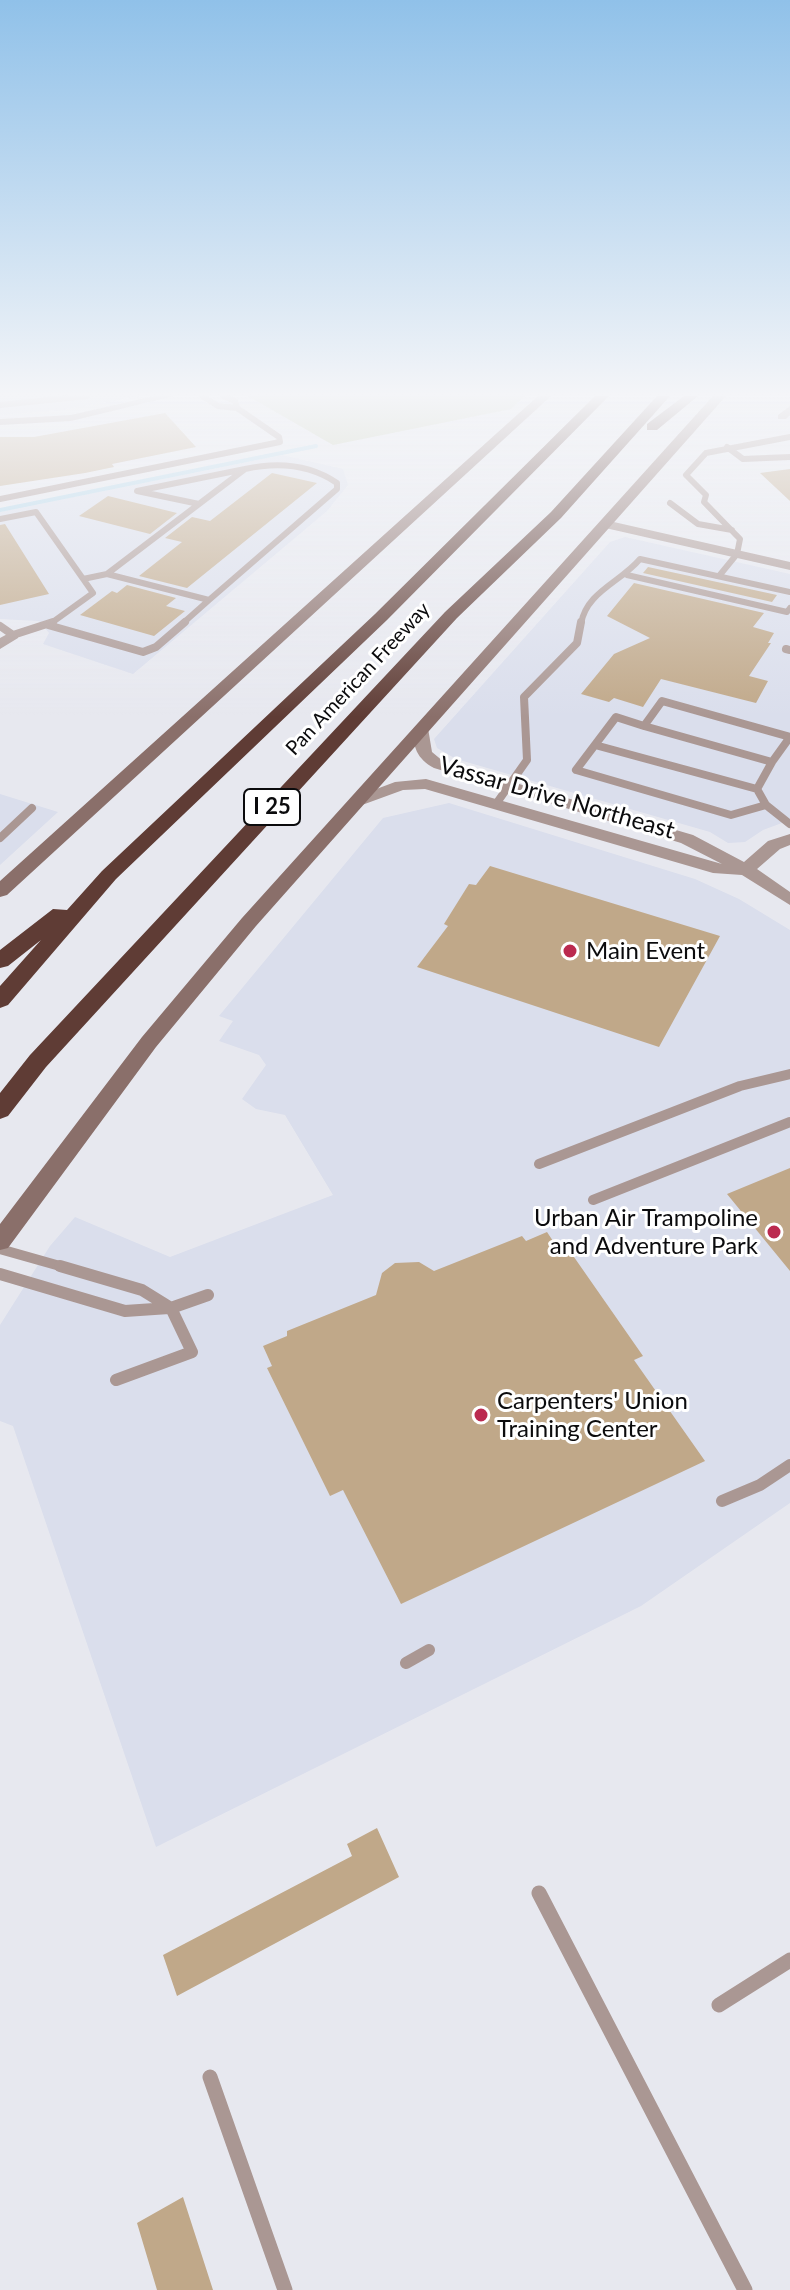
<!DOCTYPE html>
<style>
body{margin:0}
canvas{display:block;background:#e7e8ef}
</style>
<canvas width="790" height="2290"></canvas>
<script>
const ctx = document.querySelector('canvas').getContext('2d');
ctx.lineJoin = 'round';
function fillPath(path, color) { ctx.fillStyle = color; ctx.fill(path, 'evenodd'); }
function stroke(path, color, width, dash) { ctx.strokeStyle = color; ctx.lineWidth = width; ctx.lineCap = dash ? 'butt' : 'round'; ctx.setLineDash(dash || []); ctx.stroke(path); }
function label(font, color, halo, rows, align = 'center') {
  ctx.font = font + ' Lato,sans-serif'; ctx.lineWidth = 6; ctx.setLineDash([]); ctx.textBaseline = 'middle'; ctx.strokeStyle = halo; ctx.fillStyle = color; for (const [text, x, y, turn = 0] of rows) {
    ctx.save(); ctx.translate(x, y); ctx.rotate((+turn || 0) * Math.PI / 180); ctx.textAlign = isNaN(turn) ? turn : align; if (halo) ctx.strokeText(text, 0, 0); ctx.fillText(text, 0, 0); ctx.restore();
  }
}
const built = new Path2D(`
 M0,396H140L61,410L0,415Z
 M282,455L343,469L348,485L327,511L133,674L43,644L49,633L39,621L0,619V512Z
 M625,537L790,574V820L763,830L745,842L728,843L710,832L456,759L437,748L434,739L610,542Z
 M0,794L58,812L0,865Z
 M449,803L695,879L739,899L790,930V1503L641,1606L156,1847L13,1426L0,1421V1325L50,1246L75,1217L170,1257L333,1195L285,1115L256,1109L242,1099L266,1065L259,1055L219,1041L233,1021L219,1016L383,818Z`);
const green = new Path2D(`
 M248,396H525L511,409L333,445Z`);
const stream = new Path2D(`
 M0,510L316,446`);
const building = new Path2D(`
 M165,413L196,447L112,464L114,467L85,473L0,486V437H34Z
 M790,469V501L760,473Z
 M272,473L317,483L187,588L139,576L182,542L165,538L192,517L210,521Z
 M108,496L177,513L150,534L79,516Z
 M5,524L49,594L0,605V525Z
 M648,567L777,595L772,602L643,573Z
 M634,583L764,613L753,627L774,633L768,643H771L749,676L768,681L756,703L661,679L643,707L614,698L609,702L581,694L614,654L650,638L607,616Z
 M127,585L176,598L166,606L185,611L154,636L80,615L112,591L117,593Z
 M490,866L720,936L659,1047L417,967L448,926L444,924L469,884L476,885Z
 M790,1168V1271L727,1194Z
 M547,1232L559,1250L567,1247L643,1356L634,1360L705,1461L401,1604L343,1490L330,1496L267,1368L272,1366L263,1346L287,1336V1331L376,1295L382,1273L395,1263L419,1262L434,1271L522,1236L526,1241Z
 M377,1828L399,1877L177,1996L163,1955L352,1856L347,1844Z
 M183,2197L213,2290H157L137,2223Z`);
const serviceFar4 = new Path2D(`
 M202,396L218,406L237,408
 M0,405L87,396
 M727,447L743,459L790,457
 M245,469L199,504L137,491Z
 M0,499L280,442L279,437L237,408L235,401L223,396
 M670,503L698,524L732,530
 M0,519L36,512L93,593L50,624
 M107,574L199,504
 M627,575L787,612L790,608
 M719,576L737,554L740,539L704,502L706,495L686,475L706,453L790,437
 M83,579L107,574L209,600L182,624
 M209,600L337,489V483C309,464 277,462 245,469
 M581,624C586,592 621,582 640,559L790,592`);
const serviceFar3 = new Path2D(`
 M48,625L143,652L156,647L185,622
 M0,626L13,635L53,622
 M786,649L790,650
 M644,726L772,762L790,737
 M790,737L662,701L644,726L616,717L576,770L731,815L766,805L790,824
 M595,745L757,789L766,805
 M757,789L772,762
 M496,804L527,760L524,697L577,643L581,622
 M0,838L32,808`);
const serviceFar2 = new Path2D(`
 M539,1164L740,1086L790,1074
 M593,1200L790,1122
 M0,1249L67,1268`);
const serviceFar1 = new Path2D(`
 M60,1266L142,1290L171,1308
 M0,1274L125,1311L169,1308
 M116,1380L192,1352L171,1308L208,1295
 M722,1501L760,1485L790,1465
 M406,1663L429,1650`);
const service = new Path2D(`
 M539,1893L745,2290
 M719,2005L790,1960
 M210,2077L285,2290`);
const minor = new Path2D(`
 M154,396H174L71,421L0,425V419L71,415Z
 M790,406V415L786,419H778V415Z
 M605,520L790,562V570L601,527L599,524Z
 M13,631L18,632V638L0,649V638Z
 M421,724L428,728L432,752L444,762L693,835L744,862L768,841L790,834V845L780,849L757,869L790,892V905L742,875L713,873L425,789L403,790L362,805H350V799L395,782L426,779L722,864L681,843L434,768C417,759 412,746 414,728Z`);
const secondary = new Path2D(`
 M538,396H551L7,895L0,897V881Z
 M713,396H726L256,926L156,1047L8,1248L0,1250V1224L142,1037L242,918Z`);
const motorway = new Path2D(`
 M595,396H609L387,620L116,879L8,1005L0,1008V986L41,940L8,966L0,968V950L53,909L67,910L102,871L375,614Z
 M657,396H670L561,518L457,618L46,1067L8,1116L0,1119V1093L30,1055L445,612L551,512Z
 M684,396H698L657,430H647V424Z`);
const markers = [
 [570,951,8,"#bb2a4f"],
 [774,1232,8,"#bb2a4f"],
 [481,1415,8,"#bb2a4f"]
];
const farStreetnames = [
 ["Pan American Freeway",358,679,-47]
];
const shields = [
 [272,807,56]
];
const shieldNames = [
 ["I 25",272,807]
];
const streetNames = [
 ["Vassar Drive Northeast",557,798,16]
];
const poiNames = [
 ["Main Event",586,951],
 ["Urban Air Trampoline",758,1218,"right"],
 ["and Adventure Park",758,1246,"right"],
 ["Carpenters' Union",497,1401],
 ["Training Center",497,1429]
];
fillPath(built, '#dadeec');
fillPath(green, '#c0c7a2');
stroke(stream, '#add5ea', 4);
fillPath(building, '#c0a889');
stroke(serviceFar4, '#aa9793', 6);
stroke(serviceFar3, '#aa9793', 8);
stroke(serviceFar2, '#aa9793', 10);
stroke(serviceFar1, '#aa9793', 12);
stroke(service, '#aa9793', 15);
fillPath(minor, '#aa9793');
fillPath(secondary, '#8a6f6a');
fillPath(motorway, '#5f3c35');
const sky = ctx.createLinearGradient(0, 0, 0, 717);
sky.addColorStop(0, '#90c1e9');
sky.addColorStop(0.55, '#f4f5f8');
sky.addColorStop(1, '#f4f5f800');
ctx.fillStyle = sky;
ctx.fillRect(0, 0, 790, 717);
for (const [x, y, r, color] of markers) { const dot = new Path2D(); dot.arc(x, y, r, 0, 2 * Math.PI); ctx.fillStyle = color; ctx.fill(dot); stroke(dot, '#fff', 3); }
label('20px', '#0b0b0d', '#fff', farStreetnames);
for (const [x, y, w] of shields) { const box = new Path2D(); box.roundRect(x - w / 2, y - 18, w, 36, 6); ctx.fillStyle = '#fff'; ctx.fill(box); stroke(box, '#0b0b0d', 2); }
label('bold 22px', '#0b0b0d', null, shieldNames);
label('24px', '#0b0b0d', '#fff', streetNames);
label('24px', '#0b0b0d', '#fff', poiNames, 'left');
</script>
